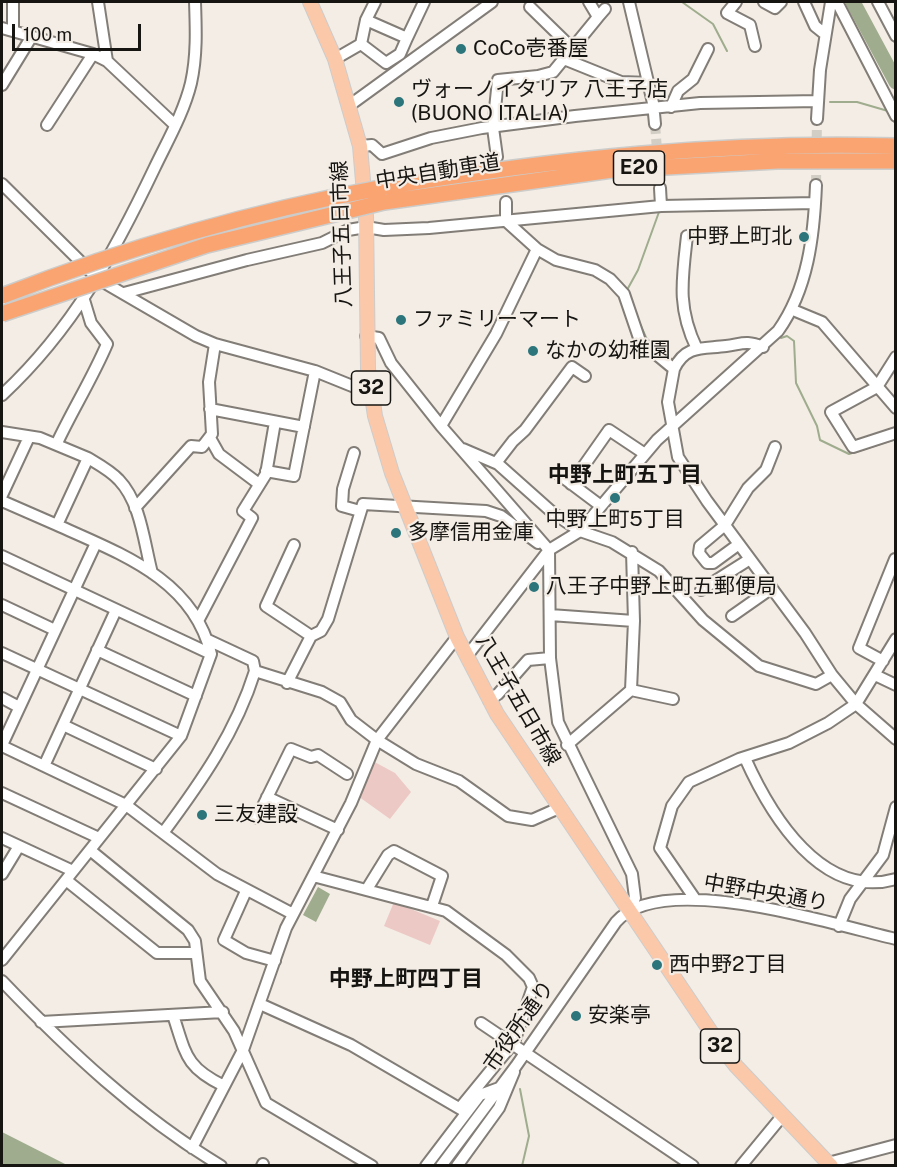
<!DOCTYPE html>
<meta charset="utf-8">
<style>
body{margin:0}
#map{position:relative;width:897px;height:1167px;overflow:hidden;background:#f3ede5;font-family:"Public Sans",sans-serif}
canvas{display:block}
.frame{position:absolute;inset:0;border:3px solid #171512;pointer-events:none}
.scale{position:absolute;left:12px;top:24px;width:129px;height:27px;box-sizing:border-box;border:3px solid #171512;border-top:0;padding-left:8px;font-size:18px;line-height:21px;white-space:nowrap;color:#171512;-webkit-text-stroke:4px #f3ede5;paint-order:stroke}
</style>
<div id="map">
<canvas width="897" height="1167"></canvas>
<div class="frame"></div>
<div class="scale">100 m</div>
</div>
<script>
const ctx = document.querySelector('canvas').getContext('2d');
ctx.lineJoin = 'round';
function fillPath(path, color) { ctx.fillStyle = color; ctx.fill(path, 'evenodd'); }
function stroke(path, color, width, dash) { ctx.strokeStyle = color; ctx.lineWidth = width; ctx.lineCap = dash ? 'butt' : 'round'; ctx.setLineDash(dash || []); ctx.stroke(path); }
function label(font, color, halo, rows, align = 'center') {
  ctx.font = font + ' "Public Sans","Noto Sans JP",sans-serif'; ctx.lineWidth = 4.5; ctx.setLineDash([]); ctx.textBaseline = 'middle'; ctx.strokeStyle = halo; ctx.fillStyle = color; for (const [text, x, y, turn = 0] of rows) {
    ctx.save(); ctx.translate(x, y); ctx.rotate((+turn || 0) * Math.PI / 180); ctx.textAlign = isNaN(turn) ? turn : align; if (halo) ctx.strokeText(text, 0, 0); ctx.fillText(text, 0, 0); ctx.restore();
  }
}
const green = new Path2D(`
 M369,759L395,773L411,792L390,819L355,794Z
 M394,902L440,921L430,945L384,926Z`);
const water = new Path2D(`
 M318,887L330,894L316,922L303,915Z
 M2,1132L67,1165H2Z`);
const stream = new Path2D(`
 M682,2L713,24L727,51
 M830,102H857L888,111
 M627,290L638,270L659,212
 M637,317L648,342
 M781,338L787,336L794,341L796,383L817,426L820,440L849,454L896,439
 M520,1089L529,1136L522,1166`);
const river = new Path2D(`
 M853,2L896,82`);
const minorTunnel = new Path2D(`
 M655,124L660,188
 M816,185L817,119`);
const minor = new Path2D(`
 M13,2V31
 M98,2L107,61
 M589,2L598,17L605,9
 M629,2L653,103L655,124
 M736,2L727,13L750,25L755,46
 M764,2L775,8L781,2
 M804,2L815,26L825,34
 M837,2L896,116
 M878,2L896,36
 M530,7L572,48
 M366,20L407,38L424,2
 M2,28L93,54L107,61L175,125
 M361,44L386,63L400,54L407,38
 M335,59L361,44L366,20L375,2
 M564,59L621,82L649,83
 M2,85L32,36
 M350,105L492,2
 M671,107L678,91L693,79L708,49
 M817,119L820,70L831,2
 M47,125L93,54
 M360,146L372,145L382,154L431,138L482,128L575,116L700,103L818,101
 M497,157L493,128L498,80L538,76L553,72L598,17
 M2,184L98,279L196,336L215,344L315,371L372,394
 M660,188L661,206
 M506,202V221L537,249L556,260L595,270L610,279L624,294L640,341L674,369L668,402L678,457L707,501L805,633L832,675L856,704L896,739
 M687,236C682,280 677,308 697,349
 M124,293L247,260L322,243L348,230L366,227L384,230L429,228L661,206L815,203
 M793,310L822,322L896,408
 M366,336L379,338L391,363L441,426L549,550L550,658L558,722L632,874L635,898L629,910
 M896,357L877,387L831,412L853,447L896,433
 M674,369C686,344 704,349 726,346C742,344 746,340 763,347
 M2,395C73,329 114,253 155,167C168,140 184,112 191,83C197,56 196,29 195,2
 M210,409L304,427
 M441,426L496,334L537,249
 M2,432L40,438L88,458L57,525C121,554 193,579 211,654L181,736L2,960
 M210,438L219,454L259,484
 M57,443C73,409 92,379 107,344L91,323L84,300
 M463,449L498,464L553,513L580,531L612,542L659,571L703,620L759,666L816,684L832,675
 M354,453L343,489L342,506L360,511
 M88,458C98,464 111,471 119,480C141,503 144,543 152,573
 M496,463L513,441L525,430L572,367L585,376
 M266,471L294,476L315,371
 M557,473L601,506
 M571,484L609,430L645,454
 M2,495L29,437
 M2,501L57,525
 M135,508L191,446L202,447L212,434L209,382L215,344
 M739,544L713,563H707L699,553L700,546L725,525L748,488L766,470L775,447
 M294,545L266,606L311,636
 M2,556L211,654
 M701,590L750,559
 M2,605L55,630
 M550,615L634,621
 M732,616L772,588
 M198,621L252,518L243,511L266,474L275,422
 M208,640L253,661L255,671L322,692L340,702L351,720L377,740L416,764L459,781L508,816L532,820L559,808
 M97,650L196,696
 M2,653L181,736
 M467,656L549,550L580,531L657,440L778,331C808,289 814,236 816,185
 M883,661L859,648L895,559
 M875,675L896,685
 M287,683L311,636L321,631L328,619L363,504L486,511L501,516L538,543
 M631,690L634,621L632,552
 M2,698L19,707
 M489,700L498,694L528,660L550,658
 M63,725L156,769
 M2,745L96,543
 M567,745L631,690L673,699
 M2,746L126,805L217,874L293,914
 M745,758C771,816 822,900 896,879
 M44,766L116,610
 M2,793L99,838
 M267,797L338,830
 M257,818L291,749L311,757L318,755L347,774
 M163,833C201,782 236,732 255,671
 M2,838L73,871
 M90,850L188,930L195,941L200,981L234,1031L266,1103L372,1166
 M2,874L19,846
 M313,876L446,911L506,955L529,978L533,987L514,1042L460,1108
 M66,880L157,953H195
 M367,889L388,855L394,851L442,876L432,906
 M246,891L224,940L246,953L275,961
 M695,899L660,848L672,806L689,782L739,759L789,743L828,723L856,704L896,639
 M839,926L850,899L883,855L896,807
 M2,981C68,1050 138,1116 221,1166
 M260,1004L351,1045L464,1111
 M173,1015C186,1054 185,1067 224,1086
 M41,1022L223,1012
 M481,1023L693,1166
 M192,1148L243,1050L286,928L351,803L377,740L457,637
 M828,1163L896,1145
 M262,1166L263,1164
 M426,1166L480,1095L499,1088
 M441,1166L516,1066L616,922C662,869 834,925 896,939
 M457,1166L499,1108L514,1072
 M741,1166L783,1115`);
const major = new Path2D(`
 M310,2L335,59L360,146L366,216L368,369L375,416L392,473L457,637L497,714L721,1047L736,1066L831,1166`);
const highway = new Path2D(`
 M385,187C554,159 723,141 896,146
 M384,202L612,170L777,161H896`);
const highwayBridge = new Path2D(`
 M2,296C125,248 254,211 385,187
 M2,314L207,245L384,202`);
const markers = [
 [461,49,6,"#2c757b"],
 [399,102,6,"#2c757b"],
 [804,237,6,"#2c757b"],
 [401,320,6,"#2c757b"],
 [533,351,6,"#2c757b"],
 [615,498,6,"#2c757b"],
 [396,533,6,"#2c757b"],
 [534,587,6,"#2c757b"],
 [202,815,6,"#2c757b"],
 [657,965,6,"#2c757b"],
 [576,1016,6,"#2c757b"]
];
const shields = [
 [639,168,51],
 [371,388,39],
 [720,1046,39]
];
const shieldNames = [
 ["E20",639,168],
 ["32",371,388],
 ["32",720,1046]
];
const poiNames = [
 ["CoCo壱番屋",473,49],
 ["ヴォーノイタリア 八王子店",411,90],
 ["(BUONO ITALIA)",411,114],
 ["中野上町北",792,237,"right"],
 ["ファミリーマート",413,320],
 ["なかの幼稚園",545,351],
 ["中野上町5丁目",615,520,"center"],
 ["多摩信用金庫",408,533],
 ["八王子中野上町五郵便局",546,587],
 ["三友建設",214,815],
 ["西中野2丁目",669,965],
 ["安楽亭",588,1016]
];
const streetNames = [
 ["中央自動車道",438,172,-9],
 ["八王子五日市線",342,234,-92],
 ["八王子五日市線",518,700,60],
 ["中野中央通り",766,893,10],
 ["市役所通り",519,1026,-55]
];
const neighbourhoodNames = [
 ["中野上町五丁目",625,475],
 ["中野上町四丁目",406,979]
];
fillPath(green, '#edc9c5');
fillPath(water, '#9fac8d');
stroke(stream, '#9fac8d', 2);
stroke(river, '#9fac8d', 15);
stroke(minorTunnel, '#d2cdc5', 10, [10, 5]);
stroke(minor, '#827d77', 14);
stroke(major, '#cccccb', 16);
stroke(highway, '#cccccb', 18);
stroke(minor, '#fff', 10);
stroke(major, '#fcc8aa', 14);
stroke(highway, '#faa471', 15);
stroke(highwayBridge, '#cccccb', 18, []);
stroke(highwayBridge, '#faa471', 15);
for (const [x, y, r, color] of markers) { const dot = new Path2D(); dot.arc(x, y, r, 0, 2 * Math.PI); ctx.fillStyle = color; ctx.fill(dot); stroke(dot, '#f3ede5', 2); }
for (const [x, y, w] of shields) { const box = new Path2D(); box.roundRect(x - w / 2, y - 17, w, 34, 4.5); ctx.fillStyle = '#f3ede5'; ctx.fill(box); stroke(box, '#171512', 1.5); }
label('bold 20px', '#171512', null, shieldNames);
label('21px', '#171512', '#f3ede5', poiNames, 'left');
label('21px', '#171512', '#f3ede5', streetNames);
label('bold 22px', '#171512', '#f3ede5', neighbourhoodNames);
</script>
